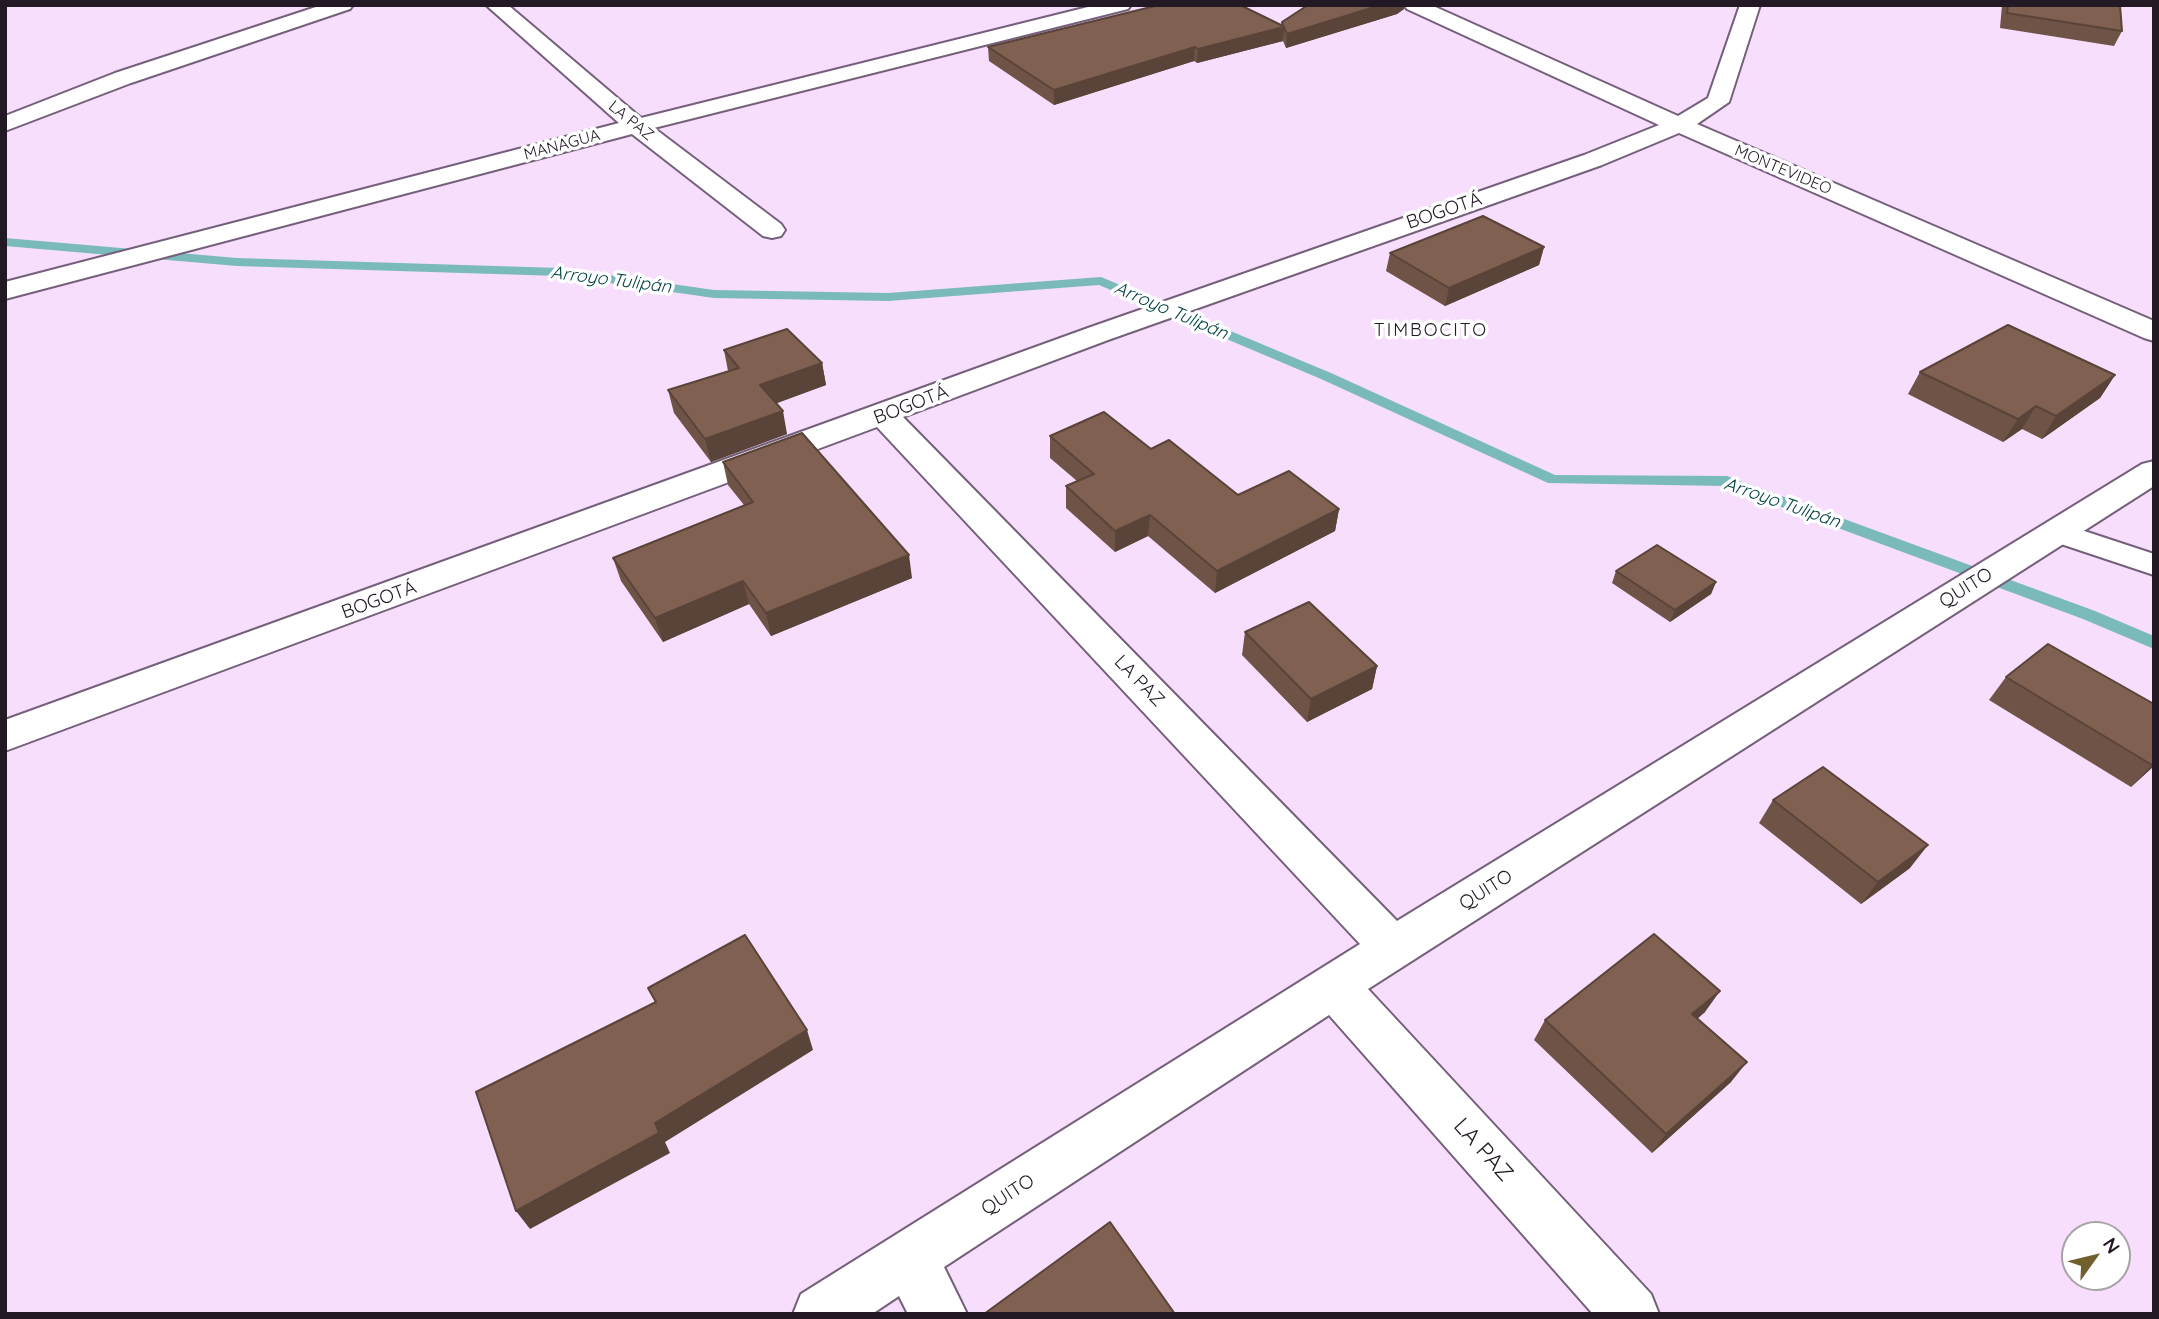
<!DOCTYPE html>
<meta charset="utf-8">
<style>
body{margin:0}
#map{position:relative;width:2159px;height:1319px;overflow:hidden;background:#f6defc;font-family:Quicksand,sans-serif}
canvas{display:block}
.frame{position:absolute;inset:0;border:7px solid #221924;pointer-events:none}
.north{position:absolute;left:2061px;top:1221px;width:70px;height:70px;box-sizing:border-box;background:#fff;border:2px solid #a7a3a7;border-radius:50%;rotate:56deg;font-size:19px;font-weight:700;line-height:28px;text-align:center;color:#221924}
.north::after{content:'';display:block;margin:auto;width:24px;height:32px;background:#725f2e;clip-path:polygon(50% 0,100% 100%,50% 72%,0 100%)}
</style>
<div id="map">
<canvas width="2159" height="1319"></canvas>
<div class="frame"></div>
<div class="north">N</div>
</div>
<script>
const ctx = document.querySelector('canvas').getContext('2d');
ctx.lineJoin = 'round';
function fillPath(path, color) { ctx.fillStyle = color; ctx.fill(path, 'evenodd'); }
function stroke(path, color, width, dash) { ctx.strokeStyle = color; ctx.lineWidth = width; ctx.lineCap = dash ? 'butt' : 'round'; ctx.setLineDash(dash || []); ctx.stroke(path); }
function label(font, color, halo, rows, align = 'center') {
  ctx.font = font + ' Quicksand,sans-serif'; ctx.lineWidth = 7; ctx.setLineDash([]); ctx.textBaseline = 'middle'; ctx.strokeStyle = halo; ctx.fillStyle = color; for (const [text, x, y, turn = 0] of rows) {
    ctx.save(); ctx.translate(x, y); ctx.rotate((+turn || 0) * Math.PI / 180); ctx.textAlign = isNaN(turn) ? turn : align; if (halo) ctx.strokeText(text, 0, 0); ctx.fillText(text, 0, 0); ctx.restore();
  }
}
const stream = new Path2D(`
 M5,238L237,258L560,268L714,290L888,293L1101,277L1331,373L1555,475L1727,476L2095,611L2154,636V649L2083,619L1725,486L1548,483L1321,379L1099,285L888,301L714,298L560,276L237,266L5,246Z`);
const lane = new Path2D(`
 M2057,522L2154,554V575L2046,539L2042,532L2046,525Z`);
const street = new Path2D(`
 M322,5H353L350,9L131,83L5,131V116L115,73Z
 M486,5H508L641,118L1096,5H1131L1128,9L654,128L781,224L785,230L781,236L772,238L763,236L632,134L5,299V282L619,123Z
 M1404,5H1431L1678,116L1708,98L1740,5H1760L1729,102L1697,124L2154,321V341L2144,338L1679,133L1602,165L1108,340L903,417L1397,921L2142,464L2154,461V486L1368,989L1651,1294L1659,1314H1593L1329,1015L944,1267L967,1314H908L899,1296L872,1314H793L801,1294L1360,944L877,427L5,751V720L1088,328L1584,155L1659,125L1407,9Z`);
const wall = new Path2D(`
 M1308,5H1404V9L1397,14L1286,48L1283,41L1197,63L1194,61L1054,105L989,61L988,47L1281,25L1282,22Z
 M2002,5H2120L2122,31L2114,46L2000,28Z
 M1544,247L1539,265L1445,306L1386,271L1390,253Z
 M724,350L822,363L826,385L776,403L787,434L711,462L674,413L668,390L728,371Z
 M1920,372L2115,375L2100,398L2042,439L2022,429L2003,442L1908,394Z
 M1050,436L1151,449L1238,495L1339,509L1335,531L1215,593L1148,536L1115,552L1066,508V486L1077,481L1050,458Z
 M723,462L912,578L771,636L749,604L663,642L621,581L613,558L744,505L728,485Z
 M1616,571L1716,582L1711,594L1670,622L1612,583Z
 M1245,632L1377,666L1372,689L1307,722L1242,655Z
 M2006,677L2154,766L2131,787L1989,700Z
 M1773,800L1910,868L1861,904L1759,823Z
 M1705,1012L1697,1019L1731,1082L1652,1153L1534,1040L1545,1020Z`);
const shadedWall = new Path2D(`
 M1381,5H1404V9L1397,14L1286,48L1287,34Z
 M1284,27L1283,41L1197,63L1198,49Z
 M1195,47L1194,61L1054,105V90Z
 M1544,247L1539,265L1445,306L1449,288Z
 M822,363L826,385L764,408L760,385Z
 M2115,375L2100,398L2042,439L2056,416Z
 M2036,406L2022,429L2003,442L2018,419Z
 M783,411L787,434L711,462L705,439Z
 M1339,509L1335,531L1215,593L1217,571Z
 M1150,515L1148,536L1115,552V531Z
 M909,555L912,578L771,636L766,613Z
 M743,581L749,604L663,642L655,618Z
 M1716,582L1711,594L1670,622L1675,610Z
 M1377,666L1372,689L1307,722L1311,699Z
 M2154,763V766L2131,787L2152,765Z
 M1928,845L1910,868L1861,904L1878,882Z
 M1720,991L1705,1012L1678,1035L1692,1014Z
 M807,1030L813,1050L665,1142L670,1153L530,1229L516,1211L655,1123Z
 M1747,1062L1731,1082L1652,1153L1666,1134Z`);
const building = new Path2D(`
 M1159,5H1240L1283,26L1282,22L1308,5H1381L1287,34L1284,27L1198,49L1195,47L1054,90L988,47Z
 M2008,5H2120L2122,31L2007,13Z
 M1483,216L1544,247L1449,288L1390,253Z
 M2008,325L2115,375L2056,416L2036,406L2018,419L1920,372Z
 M787,329L822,363L760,385L783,411L705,439L668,390L739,368L724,350Z
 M1104,412L1151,449L1169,440L1238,495L1289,471L1339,509L1217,571L1150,515L1115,531L1066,486L1094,474L1050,436Z
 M802,433L909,555L766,613L743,581L655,618L613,558L753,502L723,462Z
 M1657,545L1716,582L1675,610L1616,571Z
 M1309,602L1377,666L1311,699L1245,632Z
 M2048,644L2154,704V763L2152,765L2006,677Z
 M1823,767L1928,845L1878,882L1773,800Z
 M1654,934L1720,991L1692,1014L1747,1062L1666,1134L1545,1020Z
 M745,935L807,1030L655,1123L659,1133L516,1211L476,1092L656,1002L648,988Z
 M1110,1222L1175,1314H984Z`);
const farStreetnames = [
 ["LA PAZ",631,121,39],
 ["MANAGUA",562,145,-15],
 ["MONTEVIDEO",1783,170,23]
];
const farWaternames = [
 ["Arroyo Tulipán",611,280,7],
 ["Arroyo Tulipán",1171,311,23],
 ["Arroyo Tulipán",1782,503,19]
];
const farNeighbourhoodnames = [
 ["TIMBOCITO",1431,331]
];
const streetNames = [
 ["BOGOTÁ",1444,211,-19],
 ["BOGOTÁ",911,405,-21],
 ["QUITO",1966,588,-32],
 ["BOGOTÁ",379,600,-20],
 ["LA PAZ",1139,681,46],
 ["QUITO",1486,890,-32],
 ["QUITO",1008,1195,-33]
];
const nearStreetnames = [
 ["LA PAZ",1483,1150,48]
];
fillPath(stream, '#7ababa');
stroke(lane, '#75607b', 4);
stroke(street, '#75607b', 4);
fillPath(lane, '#fff');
fillPath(street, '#fff');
fillPath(wall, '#6e5346');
fillPath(shadedWall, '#5a4339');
fillPath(building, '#806051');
stroke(building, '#5a4339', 2);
label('16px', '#221924', '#fff', farStreetnames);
label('italic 18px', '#024242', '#fff', farWaternames);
ctx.letterSpacing = '2px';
label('18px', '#221924', '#fff', farNeighbourhoodnames);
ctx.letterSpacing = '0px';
label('19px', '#221924', '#fff', streetNames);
label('23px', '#221924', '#fff', nearStreetnames);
</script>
